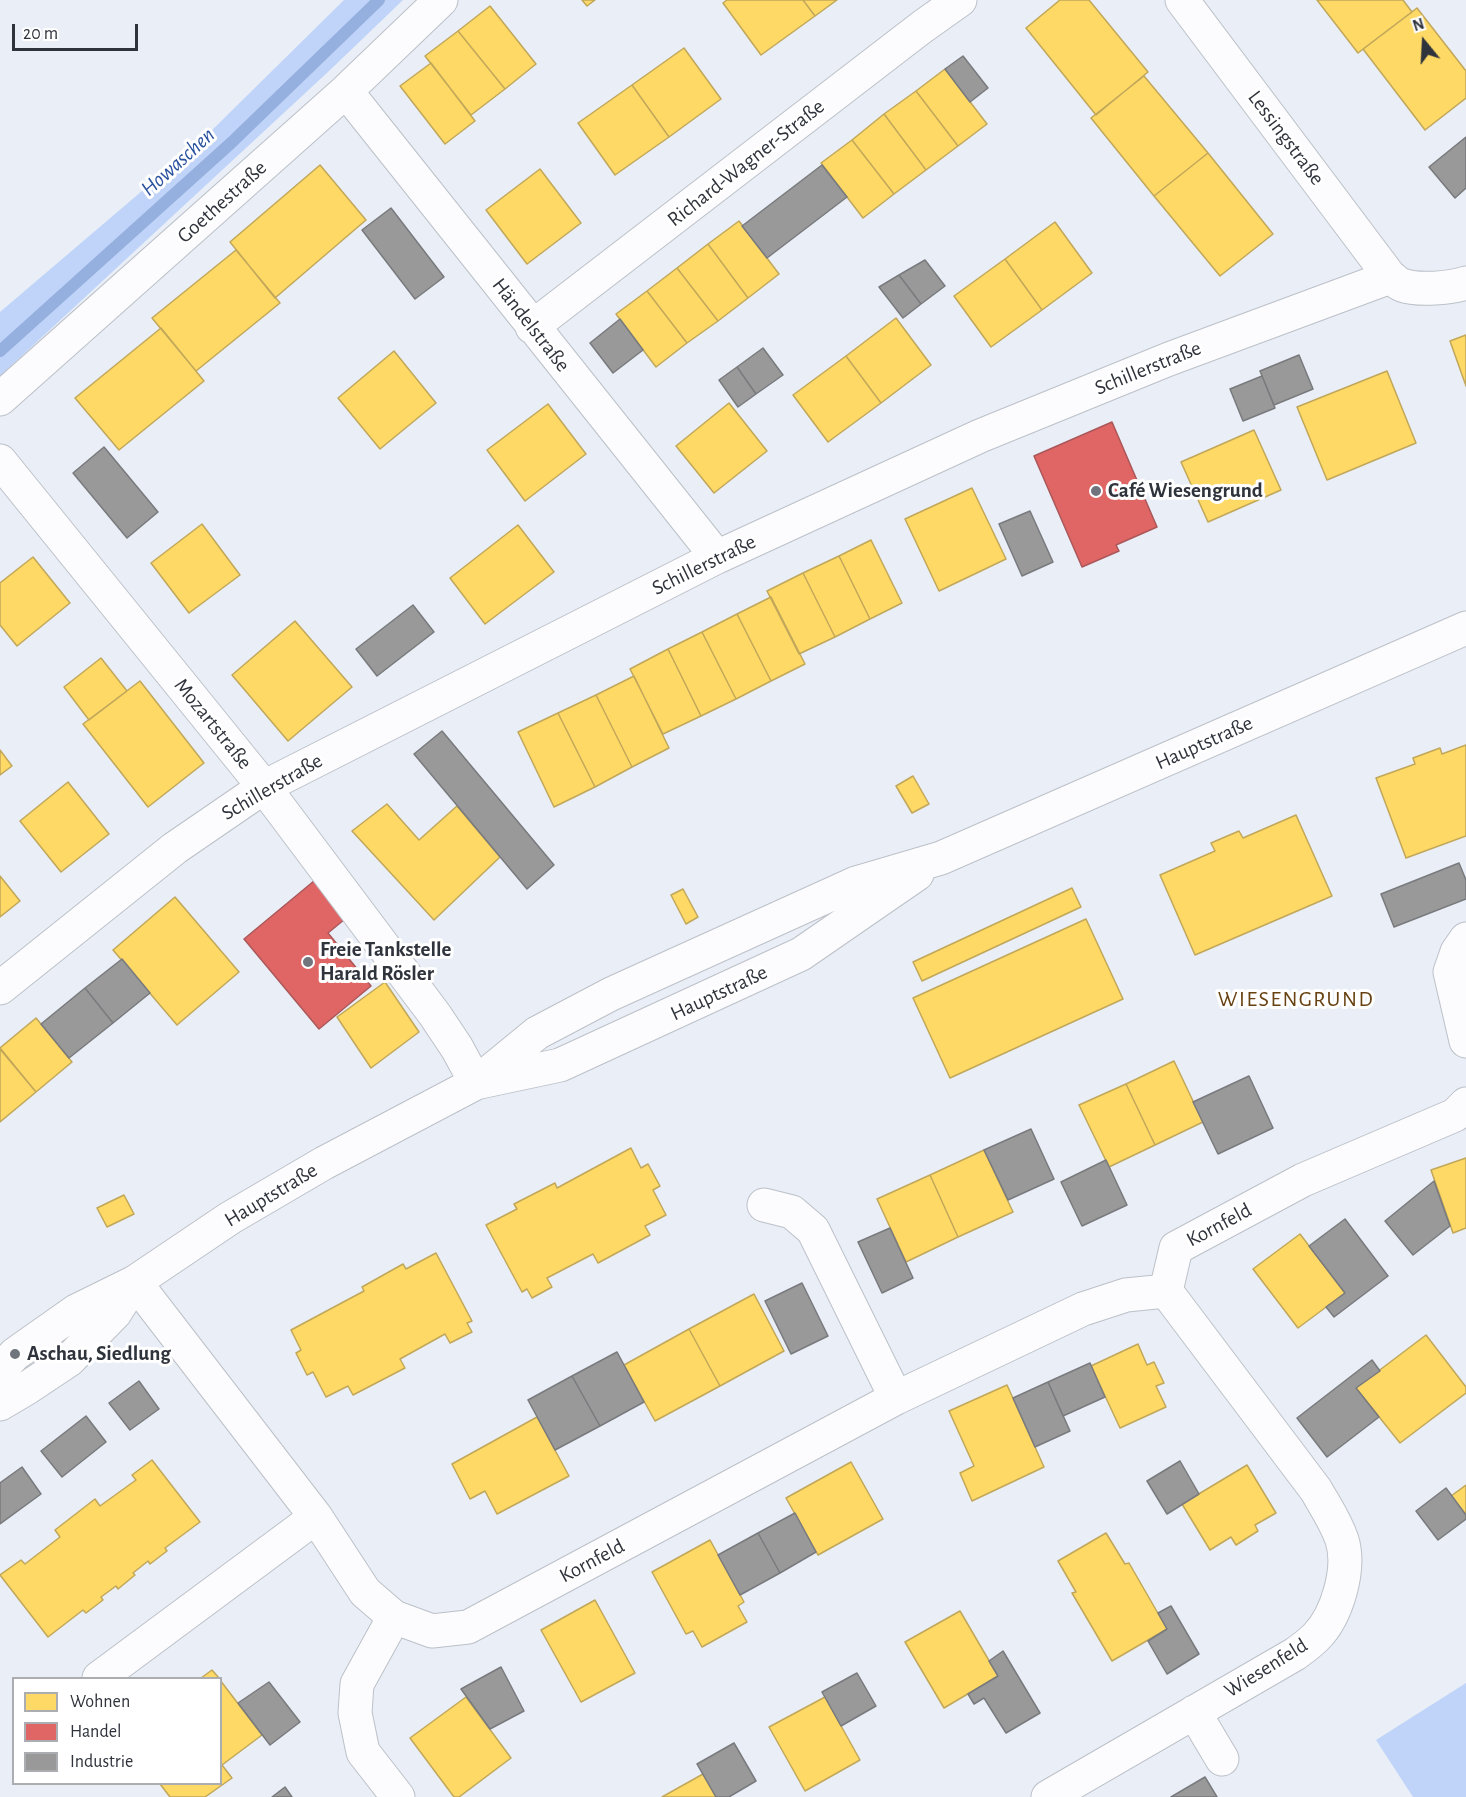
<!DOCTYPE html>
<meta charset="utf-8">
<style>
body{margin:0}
#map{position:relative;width:1466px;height:1797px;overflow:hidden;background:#e9eef7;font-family:"Alegreya Sans",sans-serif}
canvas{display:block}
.legend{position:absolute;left:12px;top:1677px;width:210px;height:108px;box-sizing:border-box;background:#fff;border:2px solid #acadb1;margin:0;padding:8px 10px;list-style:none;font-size:18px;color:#2f333b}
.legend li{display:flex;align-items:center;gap:12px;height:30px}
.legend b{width:30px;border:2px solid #acadb1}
.north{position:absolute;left:1394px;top:12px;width:60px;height:60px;-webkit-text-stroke:4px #fff;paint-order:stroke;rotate:342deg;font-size:16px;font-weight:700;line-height:24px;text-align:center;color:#2f333b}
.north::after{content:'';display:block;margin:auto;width:21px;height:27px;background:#2f333b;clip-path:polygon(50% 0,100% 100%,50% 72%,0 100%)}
.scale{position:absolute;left:12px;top:24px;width:126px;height:27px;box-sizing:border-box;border:3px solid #2f333b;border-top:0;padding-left:8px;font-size:18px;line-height:21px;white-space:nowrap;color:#2f333b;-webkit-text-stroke:4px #fff;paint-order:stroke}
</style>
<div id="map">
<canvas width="1466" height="1797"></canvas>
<ul class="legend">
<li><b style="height:16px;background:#ffd966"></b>Wohnen</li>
<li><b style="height:16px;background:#e06666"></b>Handel</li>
<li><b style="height:16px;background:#999"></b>Industrie</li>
</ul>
<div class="north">N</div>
<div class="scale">20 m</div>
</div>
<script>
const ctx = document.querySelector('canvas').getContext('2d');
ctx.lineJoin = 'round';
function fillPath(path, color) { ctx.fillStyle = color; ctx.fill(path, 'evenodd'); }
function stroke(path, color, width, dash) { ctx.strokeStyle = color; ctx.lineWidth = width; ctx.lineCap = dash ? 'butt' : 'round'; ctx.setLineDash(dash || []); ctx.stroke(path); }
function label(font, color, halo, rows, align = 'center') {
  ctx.font = font + ' "Alegreya Sans",sans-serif'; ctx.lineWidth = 6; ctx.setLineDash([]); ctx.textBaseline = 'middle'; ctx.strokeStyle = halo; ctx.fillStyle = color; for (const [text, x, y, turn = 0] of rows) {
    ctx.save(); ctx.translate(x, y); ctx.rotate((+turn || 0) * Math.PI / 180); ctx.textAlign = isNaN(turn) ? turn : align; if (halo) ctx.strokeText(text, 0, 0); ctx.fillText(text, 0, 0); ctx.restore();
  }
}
const green = new Path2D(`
 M344,0H403L329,71L0,376V312L203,139Z
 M1466,1683V1797H1413L1376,1740Z`);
const homes = new Path2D(`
 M582,0H595L587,6Z
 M727,0H803L815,16L761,55L723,3Z
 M803,0H837L815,16Z
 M1060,0H1089L1148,72L1096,115L1026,28Z
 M1317,0H1403L1412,12L1358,53Z
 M490,6L536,64L505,89L458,31Z
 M1417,8L1466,71V98L1425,130L1363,49Z
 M458,31L505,89L471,115L425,56Z
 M684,48L721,99L669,137L632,85Z
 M431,63L475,121L445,144L400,86Z
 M945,69L987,124L958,146L916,91Z
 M1144,76L1208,153L1154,196L1091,118Z
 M632,85L669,137L615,175L578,123Z
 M916,91L958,146L926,170L884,114Z
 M884,114L926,170L894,194L852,140Z
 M852,140L894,194L863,218L821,163Z
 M1208,153L1273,234L1220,276L1154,196Z
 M320,165L366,220L275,298L230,242Z
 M540,169L581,223L527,264L486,210Z
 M739,221L779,274L748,298L708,244Z
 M1055,222L1092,273L1042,310L1005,259Z
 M708,244L748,298L718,321L677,268Z
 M236,250L280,303L196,371L152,318Z
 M1005,259L1042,310L991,347L954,296Z
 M677,268L718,321L687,343L647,291Z
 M647,291L687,343L656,367L616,314Z
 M896,318L931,365L881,403L846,356Z
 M161,328L204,381L119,450L75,398Z
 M1466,335V386L1450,341Z
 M394,351L436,403L380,449L338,398Z
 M846,356L881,403L828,442L793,395Z
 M1387,371L1416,443L1327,480L1297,407Z
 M729,403L767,451L714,493L676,446Z
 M548,404L586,454L525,501L487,450Z
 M1254,430L1281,490L1208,522L1181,462Z
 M972,488L1006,559L939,591L905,519Z
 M202,524L240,575L189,613L151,563Z
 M518,525L554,572L485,624L450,578Z
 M871,540L902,603L870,619L839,556Z
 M839,556L870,619L835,637L803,573Z
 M33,557L70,603L17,646L0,625V583Z
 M803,573L835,637L799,654L767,591Z
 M771,597L805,664L771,681L737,614Z
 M737,614L771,681L736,699L702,632Z
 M295,621L352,687L288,741L232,675Z
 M702,632L736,699L701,716L668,649Z
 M668,649L701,716L663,734L630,669Z
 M101,658L127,691L89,720L64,687Z
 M634,676L669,748L632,767L596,695Z
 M140,681L204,763L148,807L83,724Z
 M596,695L632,767L595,787L558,713Z
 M558,713L595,787L554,807L518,732Z
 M1466,745V836L1406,858L1376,778L1415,764L1413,758L1440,748L1442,754Z
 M0,750L12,766L0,775Z
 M913,776L929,804L912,813L896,786Z
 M68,782L109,834L61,872L20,821Z
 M387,804L419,840L457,806L500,857L434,920L352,831Z
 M1296,815L1332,896L1195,955L1160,875L1215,851L1211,843L1239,831L1243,838Z
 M0,876L20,901L0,917Z
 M1072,888L1081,907L922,981L913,962Z
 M683,889L698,917L686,924L671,895Z
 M175,897L239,972L177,1025L113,950Z
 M1086,919L1123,999L950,1078L913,998Z
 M385,982L419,1032L371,1068L337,1017Z
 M36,1018L72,1062L36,1092L0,1048Z
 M0,1049L36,1092L0,1122Z
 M1174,1061L1203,1122L1155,1145L1126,1084Z
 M1126,1084L1155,1145L1109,1167L1079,1105Z
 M631,1148L641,1168L648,1164L660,1186L653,1190L666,1215L645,1226L650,1235L598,1263L593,1254L547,1278L552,1287L532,1298L527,1289L522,1292L486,1225L517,1209L514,1204L555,1183L557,1188Z
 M984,1150L1013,1212L958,1237L930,1175Z
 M1466,1158V1228L1453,1233L1431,1170Z
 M930,1175L958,1237L906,1262L877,1199Z
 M124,1195L134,1214L107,1227L97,1208Z
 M1300,1234L1345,1293L1298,1328L1253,1269Z
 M436,1253L472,1321L467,1323L472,1332L450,1343L445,1334L400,1359L405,1368L353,1395L348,1386L326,1397L313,1372L307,1375L296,1353L301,1350L291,1330L364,1291L362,1287L403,1264L406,1269Z
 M754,1294L784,1351L720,1386L689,1329Z
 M689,1329L720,1386L655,1421L624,1365Z
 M1426,1335L1466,1387V1393L1400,1443L1356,1388Z
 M1138,1344L1147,1365L1154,1362L1164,1383L1156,1386L1166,1407L1120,1428L1091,1366Z
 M1007,1385L1044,1467L972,1501L960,1473L974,1466L949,1411Z
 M537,1417L569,1476L497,1514L485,1491L470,1499L452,1464Z
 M152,1460L200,1522L165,1548L167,1551L150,1564L148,1561L133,1573L135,1575L118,1589L116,1586L101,1597L103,1600L86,1613L83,1610L48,1637L0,1575L21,1560L25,1564L60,1537L55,1530L95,1499L100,1506L136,1480L132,1475Z
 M851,1462L883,1519L818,1555L786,1498Z
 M1247,1465L1276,1513L1255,1525L1258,1531L1236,1545L1231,1537L1210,1550L1182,1504Z
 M1466,1485V1515L1451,1496Z
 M1106,1533L1125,1564L1129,1563L1167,1629L1112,1661L1072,1593L1076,1592L1058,1561Z
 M710,1540L744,1602L738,1606L747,1622L702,1647L693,1631L686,1634L652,1572Z
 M595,1600L635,1673L581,1702L541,1630Z
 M960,1611L998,1676L944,1708L905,1642Z
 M212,1670L219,1678H201Z
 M220,1680L262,1735L222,1765L232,1778L205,1797H170L160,1784H220Z
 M466,1697L511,1758L459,1797H454L410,1738Z
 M825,1697L860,1760L805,1791L769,1727Z
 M703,1774L716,1797H662Z`);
const shops = new Path2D(`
 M1112,422L1157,527L1116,545L1119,551L1082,567L1034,456Z
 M320,876L351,914L328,933L371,986L319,1029L244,939Z`);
const industry = new Path2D(`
 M963,56L988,88L970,102L945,69Z
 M1466,137V188L1455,198L1429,167Z
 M822,165L847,197L767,258L742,226Z
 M391,208L444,277L415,299L362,230Z
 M925,260L945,286L921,304L899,275Z
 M899,275L921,304L903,318L879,287Z
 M620,319L643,350L613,373L590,343Z
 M763,348L783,375L756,394L737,367Z
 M1299,355L1313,389L1274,405L1260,371Z
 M737,367L756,394L738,407L719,380Z
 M1262,376L1275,408L1243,421L1230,389Z
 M104,447L158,512L127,538L73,473Z
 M1030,511L1053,562L1022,576L999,524Z
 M413,605L434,632L377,676L356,649Z
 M442,731L554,865L527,889L414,754Z
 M1459,863L1466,880V899L1394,927L1381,894Z
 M122,959L150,993L113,1023L85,988Z
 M85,988L113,1023L69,1058L41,1024Z
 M1249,1076L1273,1128L1218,1154L1193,1102Z
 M1031,1129L1054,1179L1008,1200L984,1150Z
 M1106,1160L1127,1205L1082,1226L1061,1182Z
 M1434,1181L1450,1226L1413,1255L1385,1221Z
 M1345,1219L1388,1276L1334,1317L1326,1307L1345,1293L1309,1246Z
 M890,1228L913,1278L882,1293L858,1242Z
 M802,1283L828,1336L791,1354L765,1301Z
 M617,1352L644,1402L600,1426L572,1376Z
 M1372,1360L1380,1371L1356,1388L1379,1417L1327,1457L1297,1418Z
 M1090,1363L1105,1397L1063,1416L1048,1382Z
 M572,1376L600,1426L555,1450L528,1400Z
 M139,1381L159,1409L130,1430L109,1403Z
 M1048,1382L1070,1431L1035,1447L1013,1398Z
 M86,1416L106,1442L62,1477L41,1451Z
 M1180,1461L1199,1494L1167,1514L1147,1481Z
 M22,1467L41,1494L0,1524V1483Z
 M1446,1488L1466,1515V1519L1438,1540L1416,1511Z
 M795,1513L816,1552L780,1573L758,1533Z
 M758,1533L780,1573L740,1595L718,1555Z
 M1171,1606L1199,1654L1167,1674L1148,1641L1167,1629L1158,1613Z
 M1003,1651L1040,1713L1006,1733L984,1698L974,1704L968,1694L998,1676L989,1661Z
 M501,1667L524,1711L490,1729L461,1689Z
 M857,1673L876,1706L841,1726L822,1692Z
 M269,1682L300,1722L270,1745L238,1703Z
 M734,1743L756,1781L729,1797H716L697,1764Z
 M1205,1777L1217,1797H1171Z
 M285,1787L292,1797H272Z`);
const stream = new Path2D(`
 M0,351L231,143L379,0`);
const minor = new Path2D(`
 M1182,0L1390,277
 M346,91L717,557
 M532,327L922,27L960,0
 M0,399L346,91L441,0
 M0,461L264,787L435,1015L457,1048L476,1083
 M1466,939L1457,952L1450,972L1466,1041
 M0,988L175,848L264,787L717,557L980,436L1169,359L1390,277C1394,279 1398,284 1402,285C1418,291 1451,288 1466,283
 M764,1205L792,1212L813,1230L896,1398
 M135,1282L316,1517L365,1592L394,1617L432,1631L468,1627L896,1398L1083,1309L1126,1295L1166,1291L1176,1248L1303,1180L1455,1115L1466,1104
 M394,1617L357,1684L355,1713L363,1752L398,1797
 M99,1678L316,1517
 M1194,1712L1222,1759
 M1048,1797L1295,1654C1302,1649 1310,1643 1316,1637C1337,1616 1351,1569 1342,1540C1336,1522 1325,1506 1316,1490L1166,1291`);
const secondary = new Path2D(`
 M480,1082L560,1065L801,954L917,874
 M0,1370L15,1354L76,1311L135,1282L230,1218L324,1163L476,1083L537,1033L611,994L856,883L941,858L1466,628
 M0,1404L27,1388L69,1360L115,1313L132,1286`);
const markers = [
 [1096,491,6,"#70747d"],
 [308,962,6,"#70747d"],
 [15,1354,6,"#70747d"]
];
const streetNames = [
 ["Lessingstraße",1286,138,53],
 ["Richard-Wagner-Straße",746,163,-38],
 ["Goethestraße",222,202,-42],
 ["Händelstraße",531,325,52],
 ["Schillerstraße",1148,368,-22],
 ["Schillerstraße",704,565,-26],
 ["Mozartstraße",213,724,51],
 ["Hauptstraße",1204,743,-24],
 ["Schillerstraße",272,787,-30],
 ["Hauptstraße",719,993,-25],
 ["Hauptstraße",271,1195,-31],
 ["Kornfeld",1219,1225,-28],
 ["Kornfeld",592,1561,-28],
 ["Wiesenfeld",1266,1668,-32]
];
const poiNames = [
 ["Café Wiesengrund",1108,491],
 ["Freie Tankstelle",320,950],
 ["Harald Rösler",320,974],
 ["Aschau, Siedlung",27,1354]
];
const waterNames = [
 ["Howaschen",178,162,-42]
];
const neighbourhoodNames = [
 ["WIESENGRUND",1296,999]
];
fillPath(green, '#bfd4f8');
fillPath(homes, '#ffd966');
stroke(homes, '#c1a759', 1.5);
fillPath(shops, '#e06666');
stroke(shops, '#ab5759', 1.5);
fillPath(industry, '#999');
stroke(industry, '#797a7d', 1.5);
stroke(stream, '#95afde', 12);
stroke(minor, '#bcc1c8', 35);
stroke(secondary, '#bcc1c8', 35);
stroke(minor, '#fcfcfe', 33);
stroke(secondary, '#fcfcfe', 33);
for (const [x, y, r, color] of markers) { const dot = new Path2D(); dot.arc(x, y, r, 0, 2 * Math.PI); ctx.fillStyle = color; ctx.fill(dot); stroke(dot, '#fff', 2); }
label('21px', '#2f333b', '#fff', streetNames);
label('bold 21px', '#2f333b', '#fff', poiNames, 'left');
label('italic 22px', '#2a529e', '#fff', waterNames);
ctx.letterSpacing = '1.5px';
label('22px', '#674111', '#fff', neighbourhoodNames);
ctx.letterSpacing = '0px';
</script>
